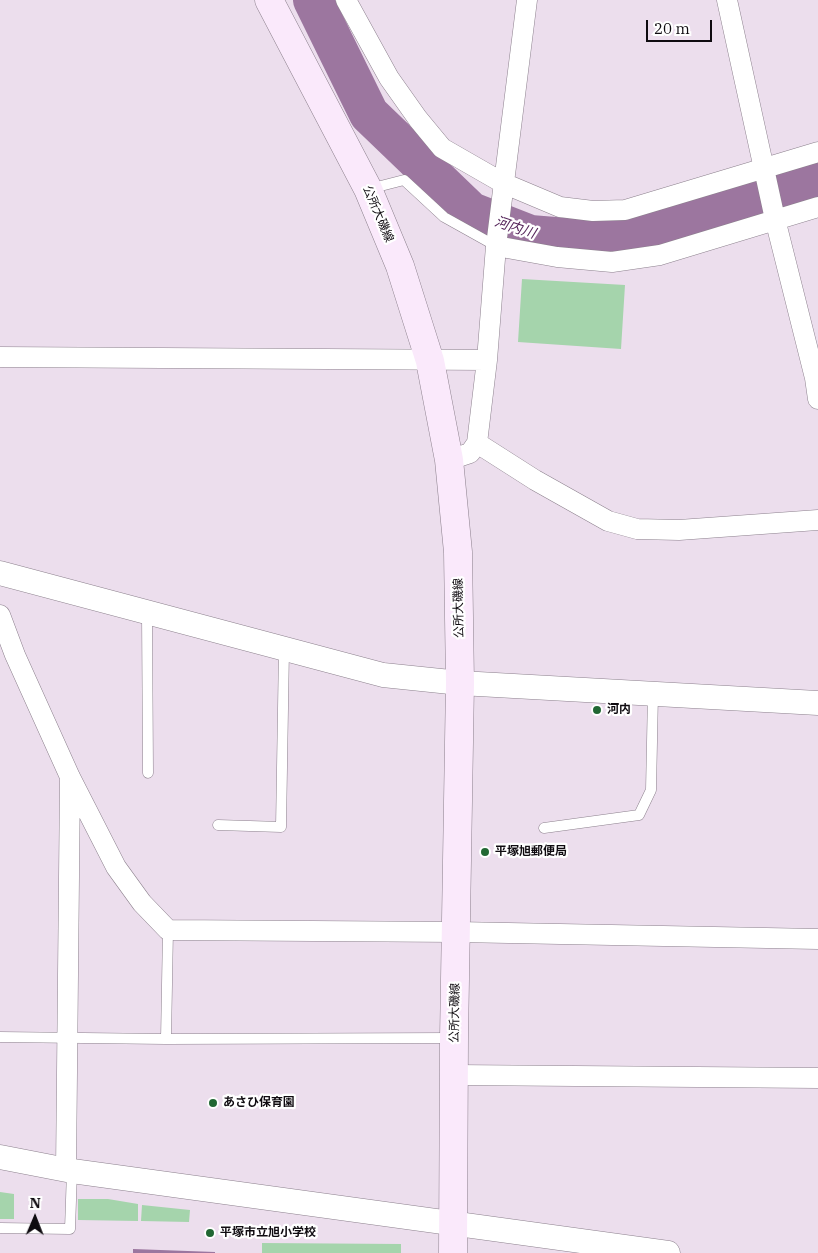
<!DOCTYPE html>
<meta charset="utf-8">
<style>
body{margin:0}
#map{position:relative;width:818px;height:1253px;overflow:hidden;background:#ecdeed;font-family:"IBM Plex Serif",serif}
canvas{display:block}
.north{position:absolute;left:10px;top:1193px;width:50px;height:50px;-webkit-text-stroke:4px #fff;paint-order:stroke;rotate:1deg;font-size:14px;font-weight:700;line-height:20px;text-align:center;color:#0f0b10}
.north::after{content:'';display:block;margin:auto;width:18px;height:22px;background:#0f0b10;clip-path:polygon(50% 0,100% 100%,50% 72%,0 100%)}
.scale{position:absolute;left:646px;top:20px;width:66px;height:22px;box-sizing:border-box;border:2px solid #0f0b10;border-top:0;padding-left:6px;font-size:15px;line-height:18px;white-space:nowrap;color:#0f0b10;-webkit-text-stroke:4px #fff;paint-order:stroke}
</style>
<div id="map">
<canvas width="818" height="1253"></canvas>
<div class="north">N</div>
<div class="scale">20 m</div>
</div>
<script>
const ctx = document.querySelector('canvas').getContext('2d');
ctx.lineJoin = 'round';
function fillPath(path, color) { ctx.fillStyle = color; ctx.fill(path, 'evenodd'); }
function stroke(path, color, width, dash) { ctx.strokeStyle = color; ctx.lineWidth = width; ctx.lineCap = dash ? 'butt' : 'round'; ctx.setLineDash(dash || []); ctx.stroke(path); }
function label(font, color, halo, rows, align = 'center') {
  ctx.font = font + ' "IBM Plex Serif","Noto Sans JP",serif'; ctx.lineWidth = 4.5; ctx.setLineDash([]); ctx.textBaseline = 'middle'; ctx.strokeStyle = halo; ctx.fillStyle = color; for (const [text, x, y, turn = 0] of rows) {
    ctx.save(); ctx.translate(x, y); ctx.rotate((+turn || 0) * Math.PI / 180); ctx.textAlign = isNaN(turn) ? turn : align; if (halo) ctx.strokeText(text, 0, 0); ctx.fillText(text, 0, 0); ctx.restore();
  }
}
const water = new Path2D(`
 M133,1249L215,1252V1253H133Z`);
const river = new Path2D(`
 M313,0L369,114L471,212L530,235L604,241L818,176`);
const building = new Path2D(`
 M522,279L625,285L621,349L518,342Z
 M0,1192L14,1194V1219H0Z
 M78,1199H108L138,1204V1221L78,1220Z
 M142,1205L190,1210L189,1222L141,1221Z
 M262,1243L401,1244V1253H262Z`);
const service = new Path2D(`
 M369,189L404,180L444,217L496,246
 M147,612L148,773
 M218,825L281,827L284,649
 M544,828L639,815L651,790L653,694
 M0,1037L166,1039L454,1038
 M166,1039L168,930
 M0,1228L70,1229L72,1171`);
const minor = new Path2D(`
 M346,0L389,78L418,119L442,148L503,183L560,207L593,211L625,210L818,152
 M727,0L775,219L815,378L818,399
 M496,246L557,257L612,262L660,255L818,207
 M0,357L487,360L496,246L527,0
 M477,443L535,480L608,521L637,529L679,530L818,520
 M449,460L470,453L477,443L487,360
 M0,615L15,655L70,777L116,867L142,903L168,930L457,932L818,939
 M454,1075L818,1078
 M66,1170L70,779`);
const tertiary = new Path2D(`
 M0,573L383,675L460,683L818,703
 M0,1157L72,1171L668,1253`);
const secondary = new Path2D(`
 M269,0L368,189L400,266L430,361L449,460L458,552L460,683L454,1038L453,1253`);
const markers = [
 [597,710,5,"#216733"],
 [485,852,5,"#216733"],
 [213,1103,5,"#216733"],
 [210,1233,5,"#216733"]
];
const streetNames = [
 ["公所大磯線",378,214,67],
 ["公所大磯線",459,608,-91],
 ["公所大磯線",455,1013,-89]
];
const poiNames = [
 ["河内",607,710],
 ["平塚旭郵便局",495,852],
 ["あさひ保育園",223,1103],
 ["平塚市立旭小学校",220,1233]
];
const waterNames = [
 ["河内川",515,228,18]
];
fillPath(water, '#9c769f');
stroke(river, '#9c769f', 40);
fillPath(building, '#a5d4ac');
stroke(service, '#8c808d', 11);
stroke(minor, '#8c808d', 21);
stroke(tertiary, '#8c808d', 25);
stroke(secondary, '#8c808d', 29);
stroke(service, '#fff', 10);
stroke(minor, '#fff', 20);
stroke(tertiary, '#fff', 24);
stroke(secondary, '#fae9fb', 28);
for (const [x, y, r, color] of markers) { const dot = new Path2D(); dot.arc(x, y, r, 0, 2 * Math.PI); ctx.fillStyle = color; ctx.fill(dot); stroke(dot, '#fff', 2); }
label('12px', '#0f0b10', '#fff', streetNames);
label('bold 12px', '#0f0b10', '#fff', poiNames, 'left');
label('italic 14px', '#55255a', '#fff', waterNames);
</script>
